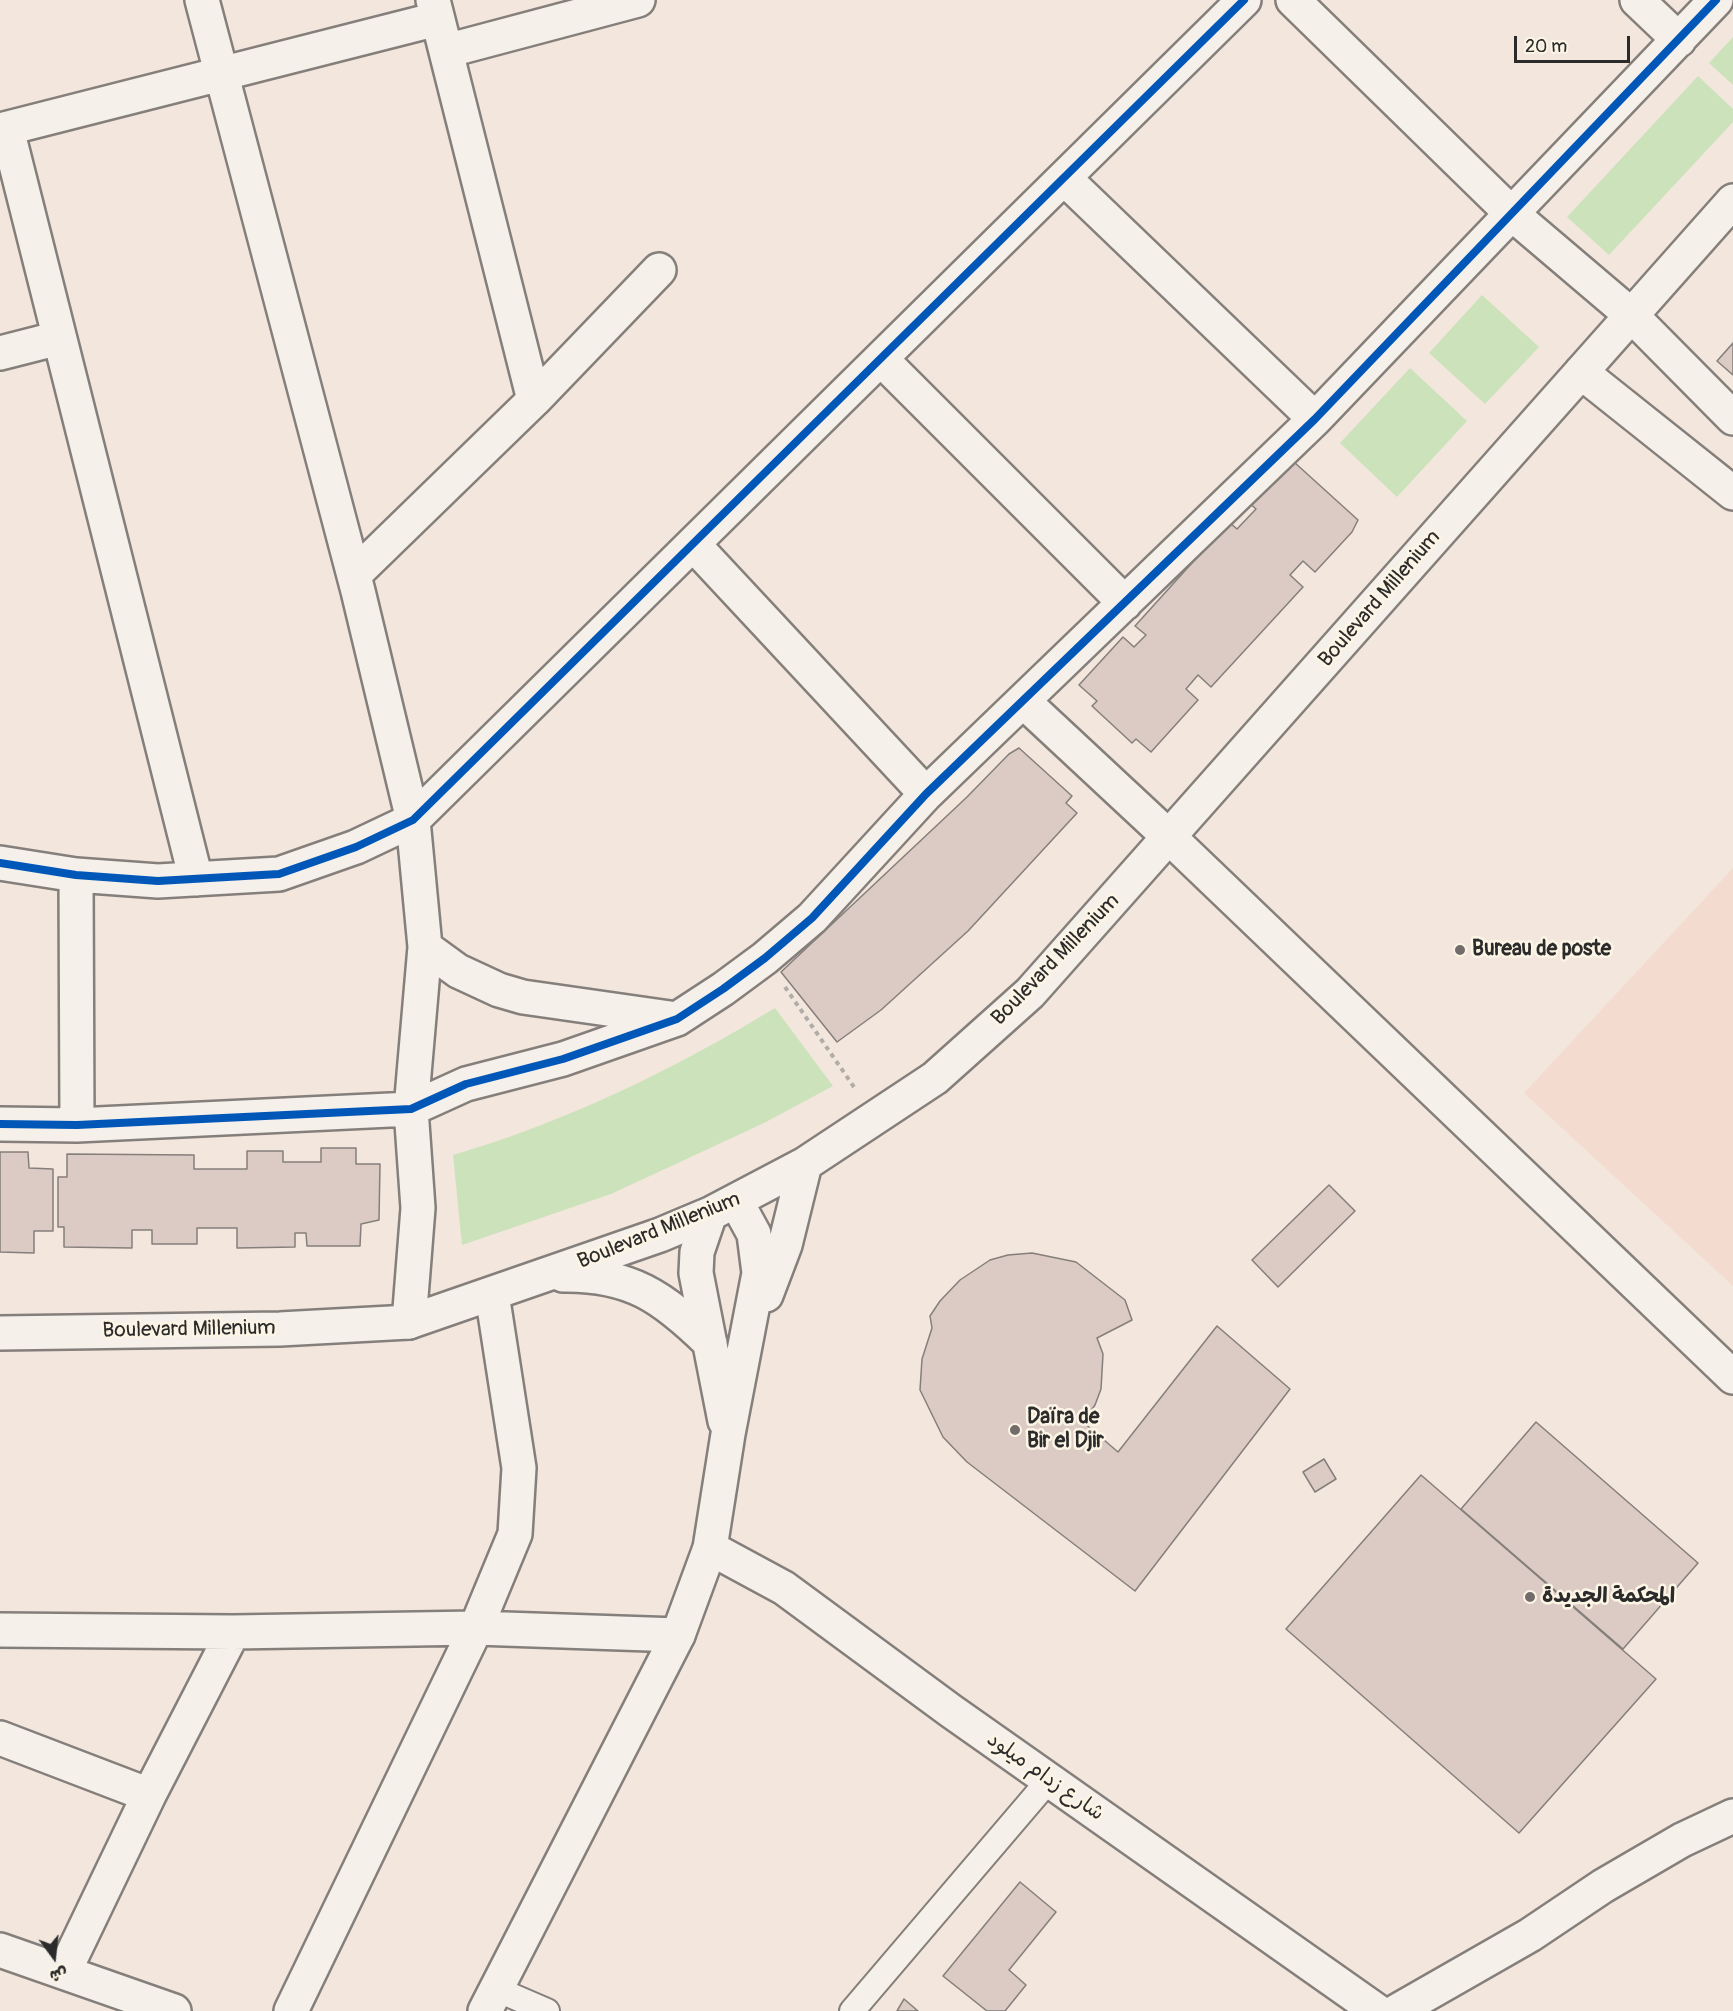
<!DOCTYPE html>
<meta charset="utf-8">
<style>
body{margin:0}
#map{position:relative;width:1733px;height:2011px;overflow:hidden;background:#f3e6dd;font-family:Pangolin,"Playpen Sans Arabic",sans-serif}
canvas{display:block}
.north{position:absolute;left:24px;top:1927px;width:60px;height:60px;-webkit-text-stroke:4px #fcf5e5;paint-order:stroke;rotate:165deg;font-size:16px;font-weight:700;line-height:24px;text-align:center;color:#2b2b2b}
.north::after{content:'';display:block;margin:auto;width:21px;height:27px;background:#2b2b2b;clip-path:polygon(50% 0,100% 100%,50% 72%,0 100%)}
.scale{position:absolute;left:1514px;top:36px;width:116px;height:27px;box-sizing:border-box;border:3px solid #2b2b2b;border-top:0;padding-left:8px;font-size:18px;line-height:21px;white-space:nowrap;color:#2b2b2b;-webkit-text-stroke:4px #fcf5e5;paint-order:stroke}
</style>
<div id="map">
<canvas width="1733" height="2011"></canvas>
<div class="north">ش</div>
<div class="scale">20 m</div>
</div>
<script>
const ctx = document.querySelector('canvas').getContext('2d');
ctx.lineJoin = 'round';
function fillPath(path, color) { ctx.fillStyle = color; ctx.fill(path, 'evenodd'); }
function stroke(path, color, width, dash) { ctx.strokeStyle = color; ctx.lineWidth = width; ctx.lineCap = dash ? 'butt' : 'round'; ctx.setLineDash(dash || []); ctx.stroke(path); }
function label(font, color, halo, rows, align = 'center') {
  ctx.font = font + ' Pangolin,"Playpen Sans Arabic",sans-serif'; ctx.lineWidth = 5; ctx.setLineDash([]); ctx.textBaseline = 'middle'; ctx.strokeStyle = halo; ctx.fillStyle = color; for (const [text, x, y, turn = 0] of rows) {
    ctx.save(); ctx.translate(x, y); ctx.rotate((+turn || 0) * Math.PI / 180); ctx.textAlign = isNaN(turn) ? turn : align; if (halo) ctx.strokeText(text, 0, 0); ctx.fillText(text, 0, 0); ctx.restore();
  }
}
const built = new Path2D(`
 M1733,868V1286L1524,1093Z`);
const green = new Path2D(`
 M1733,37V85L1709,63Z
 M1698,76L1733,109V122L1609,255L1567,217Z
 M1482,295L1539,347L1485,404L1429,353Z
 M1410,368L1467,421L1397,497L1340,443Z
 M775,1008L833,1086L764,1123L611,1194L462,1245L453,1155C566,1122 675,1069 775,1008Z`);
const building = new Path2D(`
 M1733,343V375L1717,361Z
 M1294,462L1358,520L1352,532L1315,572L1303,561L1290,575L1303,587L1211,687L1198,675L1186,689L1198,700L1151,752L1136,739L1132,743L1092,706L1097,701L1079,685L1123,637L1134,647L1146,635L1135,626L1229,522L1237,529L1256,509L1247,501L1274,472L1279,477Z
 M1019,748L1072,796L1066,803L1077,813L968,931L881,1010L837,1042L781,972L967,797L1009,754Z
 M321,1148H356V1164H380L379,1220L361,1224L360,1246H307L306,1233H295V1247L237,1248V1228H197V1244H152V1230H132V1248L64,1247V1227H58V1177H67V1154L194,1155V1169H247V1151H283V1162H321Z
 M0,1152H28L29,1168L53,1169V1231H34V1253L0,1252Z
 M1329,1185L1355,1211L1278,1287L1252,1260Z
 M1032,1253L1076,1262L1125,1300L1132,1320L1097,1338L1103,1354L1101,1389L1095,1405L1083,1422L1118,1452L1217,1326L1290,1389L1135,1591L967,1462L943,1437L920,1390L922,1359L932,1328L930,1316L940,1301L960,1280L990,1260L1008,1255Z
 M1536,1422L1698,1563L1623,1649L1461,1509Z
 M1324,1459L1336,1479L1315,1492L1303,1472Z
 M1421,1475L1656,1679L1519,1833L1286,1629Z
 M1020,1882L1056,1912L1009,1970L1026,1985L1005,2011H987L943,1976Z
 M904,1999L918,2011H897Z`);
const path = new Path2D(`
 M785,987L854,1087`);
const service = new Path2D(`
 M496,1989L547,2011
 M852,2011L1049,1780`);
const minor = new Path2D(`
 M202,0L358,591L413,820L425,947L411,1109L418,1208L409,1322
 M433,0L534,400
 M1293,0L1511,213L1631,315
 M1637,0L1679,40
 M446,51L638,0
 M7,129L196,879
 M0,130L437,19
 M1064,178L1315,419
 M0,353L59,338
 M881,359L1125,603
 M693,544L926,794
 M354,575L534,400L659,270
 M1023,701L1169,837
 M0,863L76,875L158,881L279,874L356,847L413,820L1244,0
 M76,875L77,1125
 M425,947L458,971L499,990L523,997L670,1018
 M0,1124L77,1125L411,1109L466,1084L563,1059L677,1019L723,989L765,958L812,918L926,794L1315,419L1716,0
 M710,1548L784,1588L951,1711L1377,2011
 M0,1630L233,1632L476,1628L678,1635
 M0,1738L149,1795
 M0,1950L174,2011
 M64,1972L149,1795L233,1632
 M291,2011L476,1628L515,1534L519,1468L492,1294`);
const tertiary = new Path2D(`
 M1169,837L1733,1377
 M1397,2011L1530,1935L1603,1886L1682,1840L1733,1816`);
const secondary = new Path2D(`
 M1631,315L1733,418
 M1581,372L1733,493
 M710,1214L697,1252L696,1273L725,1421
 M563,1275C631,1274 663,1297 710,1343
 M766,1295L785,1245L805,1164
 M0,1333L280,1329L409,1322L660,1235L710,1214L805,1164L935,1078L1030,993L1733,201
 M485,2011L678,1635L710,1548L728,1434L759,1273L754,1234L736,1201`);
const cycleway = new Path2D(`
 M0,863L76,875L158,881L279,874L356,847L413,820L1244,0
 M0,1124L77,1125L411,1109L466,1084L563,1059L677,1019L723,989L765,958L812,918L926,794L1315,419L1716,0`);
const markers = [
 [1460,950,6,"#716c69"],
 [1015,1430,6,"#716c69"],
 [1530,1597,6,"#716c69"]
];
const streetNames = [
 ["Boulevard Millenium",1380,599,-49],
 ["Boulevard Millenium",1056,960,-46],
 ["Boulevard Millenium",659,1231,-22],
 ["Boulevard Millenium",189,1330,-1],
 ["شارع زدام ميلود",1045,1777,35]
];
const poiNames = [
 ["Bureau de poste",1472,950],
 ["Daïra de",1027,1418],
 ["Bir el Djir",1027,1442],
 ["المحكمة الجديدة",1542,1597]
];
fillPath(built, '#f3dbd0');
fillPath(green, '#cce2bb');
fillPath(building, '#dbcbc4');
stroke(building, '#857f7b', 1.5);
stroke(service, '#857f7b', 28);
stroke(minor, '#857f7b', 38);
stroke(tertiary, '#857f7b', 38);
stroke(secondary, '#857f7b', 38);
stroke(path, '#b0aca8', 4, [4.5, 4.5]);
stroke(service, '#f5f0ea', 24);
stroke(minor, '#f5f0ea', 33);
stroke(tertiary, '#f5f0ea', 33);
stroke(secondary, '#f5f0ea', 33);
stroke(cycleway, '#0057b8', 8);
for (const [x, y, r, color] of markers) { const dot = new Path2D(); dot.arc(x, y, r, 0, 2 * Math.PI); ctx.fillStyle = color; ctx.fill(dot); stroke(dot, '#fcf5e5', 2); }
label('21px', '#2b2b2b', '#fcf5e5', streetNames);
label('bold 21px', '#2b2b2b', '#fcf5e5', poiNames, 'left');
</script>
